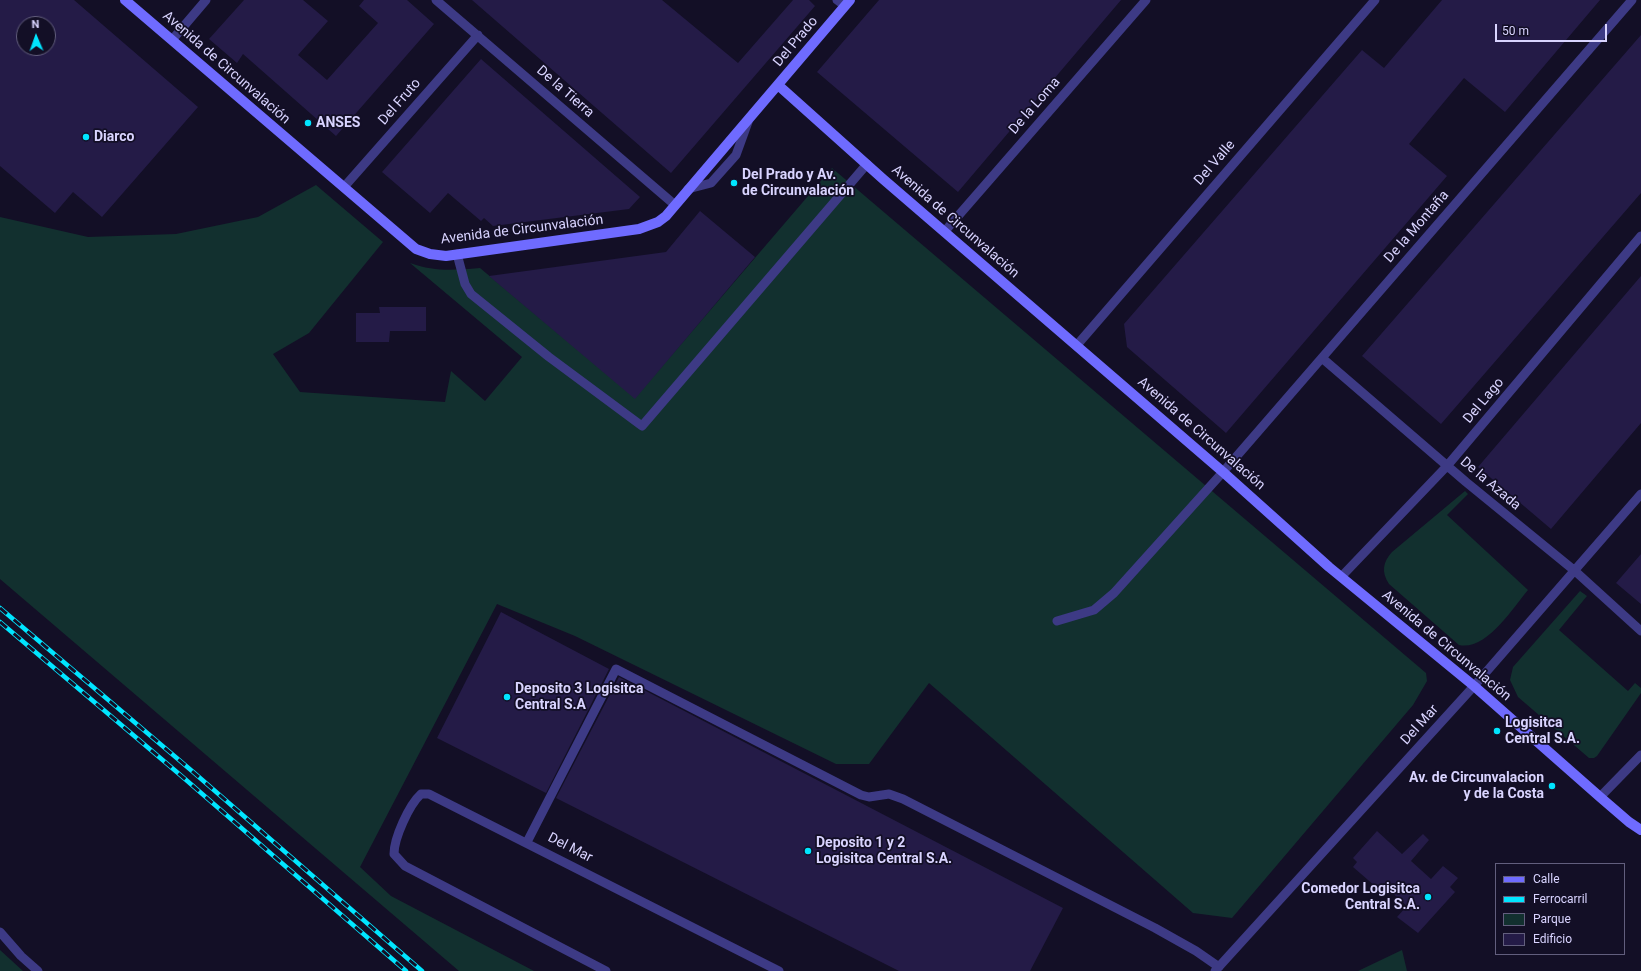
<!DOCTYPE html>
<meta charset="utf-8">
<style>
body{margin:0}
#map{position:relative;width:1641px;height:971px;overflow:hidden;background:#130f26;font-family:Roboto,sans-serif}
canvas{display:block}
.legend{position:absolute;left:1495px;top:863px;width:130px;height:92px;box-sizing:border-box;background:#130f26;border:1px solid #625e7d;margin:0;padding:5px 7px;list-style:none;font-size:12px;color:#d9d4ff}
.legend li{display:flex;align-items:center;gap:8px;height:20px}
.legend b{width:20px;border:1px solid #625e7d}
.north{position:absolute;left:16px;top:16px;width:40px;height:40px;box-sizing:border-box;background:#130f26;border:1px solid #625e7d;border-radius:50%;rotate:358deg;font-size:11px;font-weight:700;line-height:16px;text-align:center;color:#d9d4ff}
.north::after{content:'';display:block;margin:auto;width:14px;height:18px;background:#00e5ff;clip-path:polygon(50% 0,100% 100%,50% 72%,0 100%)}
.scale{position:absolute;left:1495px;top:24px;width:112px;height:18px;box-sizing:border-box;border:2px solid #d9d4ff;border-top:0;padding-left:5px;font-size:12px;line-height:14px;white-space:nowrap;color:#d9d4ff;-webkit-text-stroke:3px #130f26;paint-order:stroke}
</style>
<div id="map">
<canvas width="1641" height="971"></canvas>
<ul class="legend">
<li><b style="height:5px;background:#6f6bff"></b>Calle</li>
<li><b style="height:5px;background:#00e5ff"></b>Ferrocarril</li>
<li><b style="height:11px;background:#12302f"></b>Parque</li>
<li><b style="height:11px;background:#241b47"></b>Edificio</li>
</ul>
<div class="north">N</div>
<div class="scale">50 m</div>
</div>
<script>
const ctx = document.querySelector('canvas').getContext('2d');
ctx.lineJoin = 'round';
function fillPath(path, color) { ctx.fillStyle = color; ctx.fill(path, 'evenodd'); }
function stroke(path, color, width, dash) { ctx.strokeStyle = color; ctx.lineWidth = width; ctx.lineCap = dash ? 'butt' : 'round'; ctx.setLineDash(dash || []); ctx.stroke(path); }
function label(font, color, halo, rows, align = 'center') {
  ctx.font = font + ' Roboto,sans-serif'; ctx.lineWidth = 3.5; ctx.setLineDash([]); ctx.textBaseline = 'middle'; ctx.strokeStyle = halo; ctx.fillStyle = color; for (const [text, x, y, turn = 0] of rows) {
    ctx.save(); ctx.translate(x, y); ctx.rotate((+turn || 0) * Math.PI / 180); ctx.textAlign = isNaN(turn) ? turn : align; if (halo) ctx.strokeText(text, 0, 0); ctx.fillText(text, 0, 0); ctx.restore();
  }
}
const green = new Path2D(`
 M832,168L1426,673L1427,681L1413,705L1232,918L1193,913L929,683L869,764H836L575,636L497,604L360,867L391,896L534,971H459L0,579V217L88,237L176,234L258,217L316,185L383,242L309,333L273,354L300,392L445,402L451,371L485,401L522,357L410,263C435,272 454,270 480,268L635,398Z
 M1465,491L1468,494L1447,515L1528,590C1512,609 1486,651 1459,645L1389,584C1381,572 1383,562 1392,552Z
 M1580,591L1587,596L1559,630L1628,691L1635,683L1641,688V693L1597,756L1594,758H1589L1518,697L1510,680L1513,667Z
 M0,950L23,971H0Z
 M1402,950L1407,971H1358Z`);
const building = new Path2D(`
 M0,0H74L198,107L102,217L73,192L55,213L0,166ZM24,24H48V48H24Z
 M244,0H303L328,21L298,55L327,80L378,23L359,6L364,0H407L434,24L336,136L243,54L237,63L209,39Z
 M472,0H662L738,63L793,0H809L815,6L671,173Z
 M879,0H1121L958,192L817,72Z
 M1442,0H1600L1505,112L1464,78L1409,144L1447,176L1226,433L1127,347L1124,324L1362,50L1384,68Z
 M1641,35V193L1441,424L1362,356Z
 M481,59L640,197L629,209L493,226L484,218L481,221L448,193L430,213L382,172Z
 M700,211L755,257L635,399L489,276L666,252Z
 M1641,276V423L1551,529L1478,467Z
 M379,307H426V331H390L389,342H356V313H380Z
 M1641,554V604L1616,583Z
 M501,612L609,669L546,793L437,738Z
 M619,677L1063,908L1030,971H899L556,798Z
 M1377,831L1402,854L1423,834L1429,840L1411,861L1431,879L1443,866L1458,878L1450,887L1455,892L1418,933L1397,917L1407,906L1387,888L1383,893L1353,867L1357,862L1353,858Z`);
const lane = new Path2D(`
 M436,0L675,205
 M837,0L845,6
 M172,40L206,0
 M344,187L478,35
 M688,189L711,183L736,155L748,122
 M945,231L1146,0
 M457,254L465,284L471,294L549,357L642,426L867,164
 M1077,345L1375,0
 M1322,358L1466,482L1575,571L1641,631
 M1341,577L1447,466L1641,236
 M1057,621L1094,610L1114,593L1223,472L1632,0
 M1600,797L1641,755
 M527,842L616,669L861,795L869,797L889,794L903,799L1155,928L1196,951L1219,967
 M0,932L21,956L38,971
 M606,971L405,866L394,854C394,838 409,805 421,794H429L779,971
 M1215,971L1474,686L1641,494`);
const secondary = new Path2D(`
 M125,0L416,249L430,254L446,256L639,229L658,222L666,216L850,0
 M778,85L883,179L1223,472L1329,567L1474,686L1600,797L1629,822L1641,830`);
const rail = new Path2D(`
 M0,608L192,771L422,971
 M0,622L185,779L406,971`);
const markers = [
 [308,123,4,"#00e5ff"],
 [86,137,4,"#00e5ff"],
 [734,183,4,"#00e5ff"],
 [507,697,4,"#00e5ff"],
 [1497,731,4,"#00e5ff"],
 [1552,786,4,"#00e5ff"],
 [808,851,4,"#00e5ff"],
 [1428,897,4,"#00e5ff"]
];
const streetNames = [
 ["Del Prado",796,42,-50],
 ["Avenida de Circunvalación",226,68,41],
 ["De la Tierra",565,92,41],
 ["Del Fruto",400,102,-49],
 ["De la Loma",1035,106,-49],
 ["Del Valle",1215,163,-49],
 ["Avenida de Circunvalación",955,222,41],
 ["De la Montaña",1417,227,-49],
 ["Avenida de Circunvalación",522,230,-7],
 ["Del Lago",1484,401,-50],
 ["Avenida de Circunvalación",1201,434,41],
 ["De la Azada",1490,484,40],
 ["Avenida de Circunvalación",1446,646,40],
 ["Del Mar",1420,725,-48],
 ["Del Mar",570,848,27]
];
const poiNames = [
 ["ANSES",316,123],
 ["Diarco",94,137],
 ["Del Prado y Av.",742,175],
 ["de Circunvalación",742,191],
 ["Deposito 3 Logisitca",515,689],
 ["Central S.A",515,705],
 ["Logisitca",1505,723],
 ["Central S.A.",1505,739],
 ["Av. de Circunvalacion",1544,778,"right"],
 ["y de la Costa",1544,794,"right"],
 ["Deposito 1 y 2",816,843],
 ["Logisitca Central S.A.",816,859],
 ["Comedor Logisitca",1420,889,"right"],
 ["Central S.A.",1420,905,"right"]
];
fillPath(green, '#12302f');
fillPath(building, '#241b47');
stroke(lane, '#3d3a85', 9);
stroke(secondary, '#6f6bff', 10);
stroke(rail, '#00e5ff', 4.5);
stroke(rail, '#130f26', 3, [9]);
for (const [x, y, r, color] of markers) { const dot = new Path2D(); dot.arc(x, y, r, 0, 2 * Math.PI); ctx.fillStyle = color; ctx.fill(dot); stroke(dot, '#130f26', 1.5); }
label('14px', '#d9d4ff', '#130f26', streetNames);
label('bold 14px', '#d9d4ff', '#130f26', poiNames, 'left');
</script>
